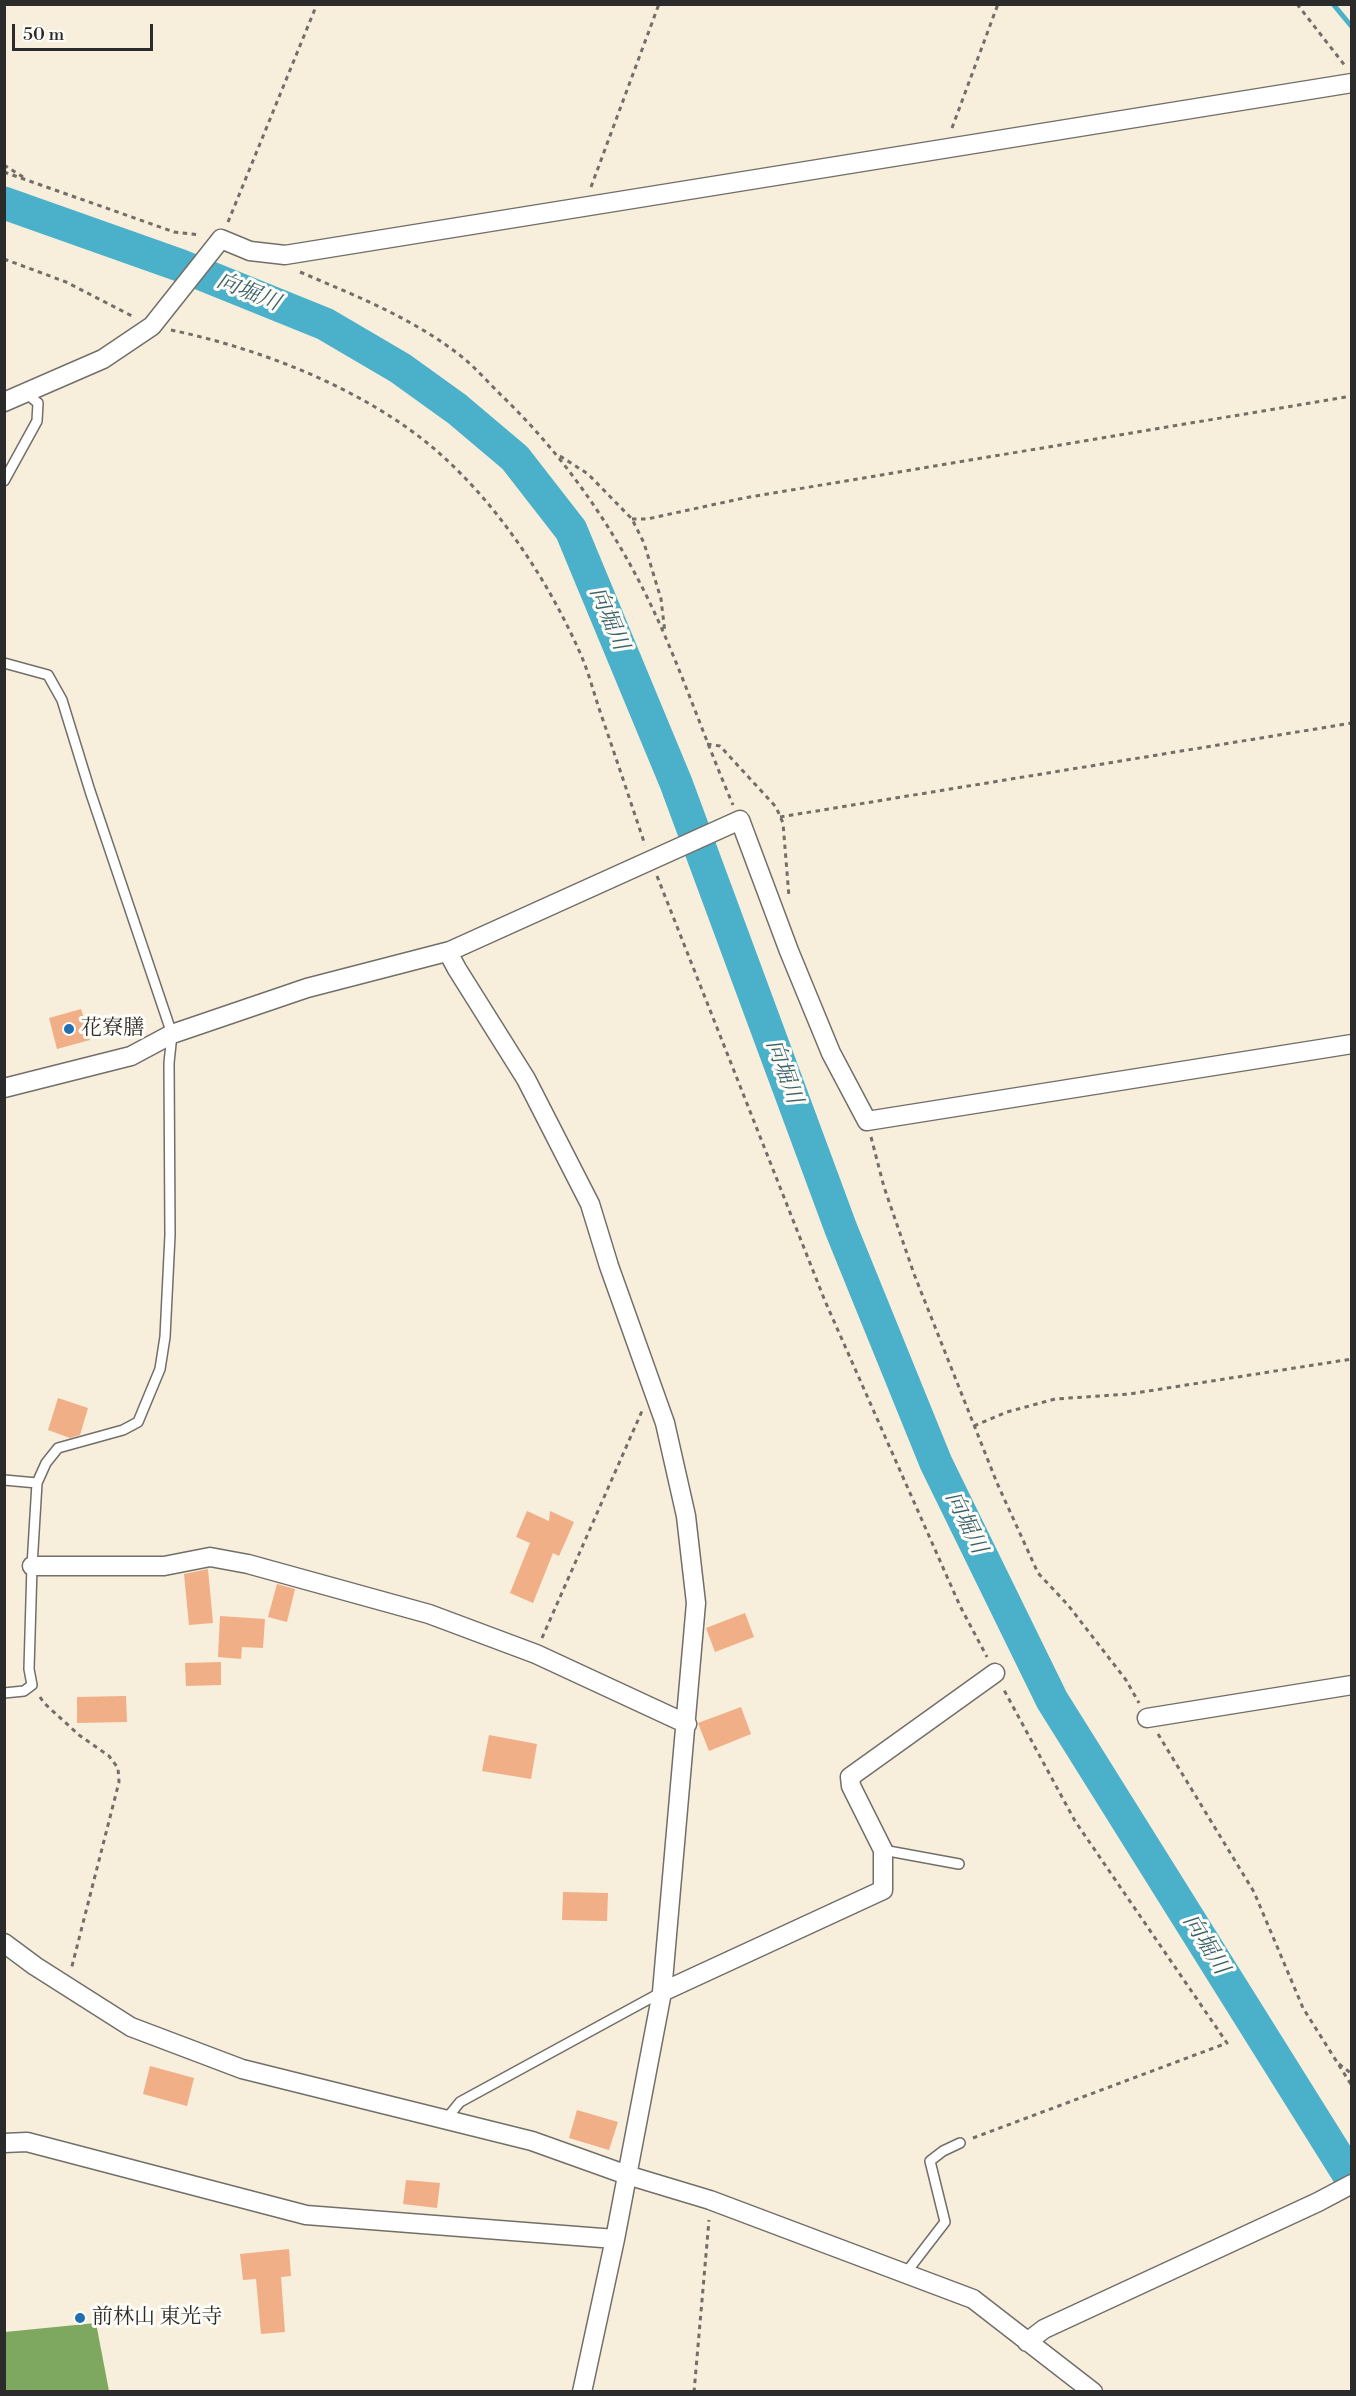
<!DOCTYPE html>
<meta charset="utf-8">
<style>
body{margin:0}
#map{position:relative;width:1356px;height:2396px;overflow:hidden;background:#f7eedc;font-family:"Libre Bodoni",serif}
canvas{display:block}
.frame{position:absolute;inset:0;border:6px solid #2b2b2b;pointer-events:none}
.scale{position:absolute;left:12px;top:24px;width:141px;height:27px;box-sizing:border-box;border:3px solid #2b2b2b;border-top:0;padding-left:8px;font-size:18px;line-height:21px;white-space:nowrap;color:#2b2b2b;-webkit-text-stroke:4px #fdfcf7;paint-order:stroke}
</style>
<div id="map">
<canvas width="1356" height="2396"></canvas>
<div class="frame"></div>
<div class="scale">50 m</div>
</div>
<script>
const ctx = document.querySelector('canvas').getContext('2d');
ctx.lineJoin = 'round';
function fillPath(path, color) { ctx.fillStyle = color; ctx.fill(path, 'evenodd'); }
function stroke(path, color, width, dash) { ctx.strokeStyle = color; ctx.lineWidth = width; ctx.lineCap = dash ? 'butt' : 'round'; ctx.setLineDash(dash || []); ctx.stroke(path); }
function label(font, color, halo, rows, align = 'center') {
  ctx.font = font + ' "Libre Bodoni","Noto Serif JP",serif'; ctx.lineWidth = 6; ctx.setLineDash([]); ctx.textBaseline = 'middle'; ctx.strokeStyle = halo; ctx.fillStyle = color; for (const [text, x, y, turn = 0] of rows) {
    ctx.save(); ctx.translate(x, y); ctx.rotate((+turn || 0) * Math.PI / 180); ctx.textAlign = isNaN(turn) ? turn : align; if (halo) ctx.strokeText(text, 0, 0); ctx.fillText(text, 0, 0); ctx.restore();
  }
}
const forest = new Path2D(`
 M96,2323L109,2391H5V2332Z`);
const stream = new Path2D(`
 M1333,4L1352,27`);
const river = new Path2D(`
 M4,203L179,265L325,324L400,368L457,409L515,458L571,530L676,783L841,1229L936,1463L1052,1700L1352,2180`);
const building = new Path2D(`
 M81,1009L90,1040L57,1049L49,1018Z
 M58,1398L88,1408L80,1435L70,1438L48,1430Z
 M527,1511L549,1521L550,1511L574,1522L559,1556L553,1553L533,1603L510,1593L530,1543L516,1537Z
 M208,1569L213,1623L189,1625L184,1574Z
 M277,1584L295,1589L287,1622L268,1617Z
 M745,1613L754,1637L715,1652L706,1628Z
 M220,1616L265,1619L263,1648L242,1647L241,1659L218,1657Z
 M221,1662V1685L186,1686L185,1663Z
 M126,1696L127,1722L77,1723V1697Z
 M741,1707L751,1734L709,1751L698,1723Z
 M489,1735L537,1744L531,1779L482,1771Z
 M563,1892L608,1893L607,1921L562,1920Z
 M150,2066L194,2078L187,2106L143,2094Z
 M577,2110L618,2122L609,2150L569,2138Z
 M406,2180L440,2183L437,2208L403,2204Z
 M289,2249L291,2276L281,2277L285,2332L261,2334L256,2279L243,2280L240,2254Z`);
const path = new Path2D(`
 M1297,4L1346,67
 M952,128L998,4
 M4,165L23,177
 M4,172L174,232L200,235
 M591,187L659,4
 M228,222L317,4
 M4,259L66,282L134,317
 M300,272C354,295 410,317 457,353C473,365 486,380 500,394C571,462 626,545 665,636C689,692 709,749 733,805
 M171,330C262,349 367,390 438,452C499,506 548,580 581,655C590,676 595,698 603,720C617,761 631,803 645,845
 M560,456L588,474L632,519L644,543L661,599L665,633
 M632,519H647L744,498L1352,396
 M707,744L720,746L776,807L783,823L789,897
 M780,817L1352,723
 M657,876L825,1301L960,1606L987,1657
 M871,1137L884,1187L914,1274L997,1483L1038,1573L1068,1605L1126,1680L1139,1703
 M974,1426L1007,1412L1055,1399L1129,1394L1352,1359
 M542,1638L642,1411
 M40,1697L44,1703L79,1735L109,1756L118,1768L119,1782L71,1970
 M1158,1734L1254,1892L1303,2008L1352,2086
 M1339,2064L1352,2074
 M973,2138L1227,2043L1075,1821L1004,1690
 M694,2392L709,2220`);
const lane = new Path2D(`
 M4,481L37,421L38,403L27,394
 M4,663L48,675L62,700L90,791L172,1034L169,1063L170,1235L165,1337L160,1369L138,1422L123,1430L58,1448L46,1463L37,1483L32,1566L29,1669L32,1685L24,1691L4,1693
 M4,1480L37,1483
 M883,1850L959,1864
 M447,2118L460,2102L660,1993
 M905,2274L945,2222L930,2161L943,2151L960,2143`);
const street = new Path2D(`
 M4,402L103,359L152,326L221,239L250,251L285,255L1352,83
 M450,951V956L457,969L526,1079L590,1204L609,1266L665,1423L686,1516L696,1603L662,1992L615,2239L582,2392
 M4,1088L131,1056L172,1034L307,988L450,951L740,820L789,951L831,1053L867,1121L1352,1044
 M32,1566H164L210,1557L248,1564L429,1614L536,1654L687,1724
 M1147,1718L1352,1685
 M4,1943L35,1966L131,2027L242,2069L532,2141L627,2175L710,2200L973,2299L1093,2392
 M662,1992L883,1890V1850L851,1786L850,1777L995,1673
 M4,2143L27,2142L306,2215L615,2239
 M1027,2342L1044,2329L1318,2202L1352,2184`);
const markers = [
 [69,1029,6,"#1f6fb2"],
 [80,2318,6,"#1f6fb2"]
];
const poiNames = [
 ["花寮膳",81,1029],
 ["前林山 東光寺",92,2318]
];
const waterNames = [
 ["向堀川",248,293,22],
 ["向堀川",608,619,67],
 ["向堀川",783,1072,70],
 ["向堀川",965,1523,64],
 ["向堀川",1205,1945,58]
];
fillPath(forest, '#7ea860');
stroke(stream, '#4bb1ca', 5);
stroke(river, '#4bb1ca', 33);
fillPath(building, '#f0af87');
stroke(lane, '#726f69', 12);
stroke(street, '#726f69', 21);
stroke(path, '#726f69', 3, [4.5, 4.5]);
stroke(lane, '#fff', 9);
stroke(street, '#fff', 18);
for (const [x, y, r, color] of markers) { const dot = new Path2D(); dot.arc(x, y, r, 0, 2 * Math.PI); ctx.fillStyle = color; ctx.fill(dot); stroke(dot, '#fdfcf7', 2); }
label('21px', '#2b2b2b', '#fdfcf7', poiNames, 'left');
label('italic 22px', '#38616b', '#fdfcf7', waterNames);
</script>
